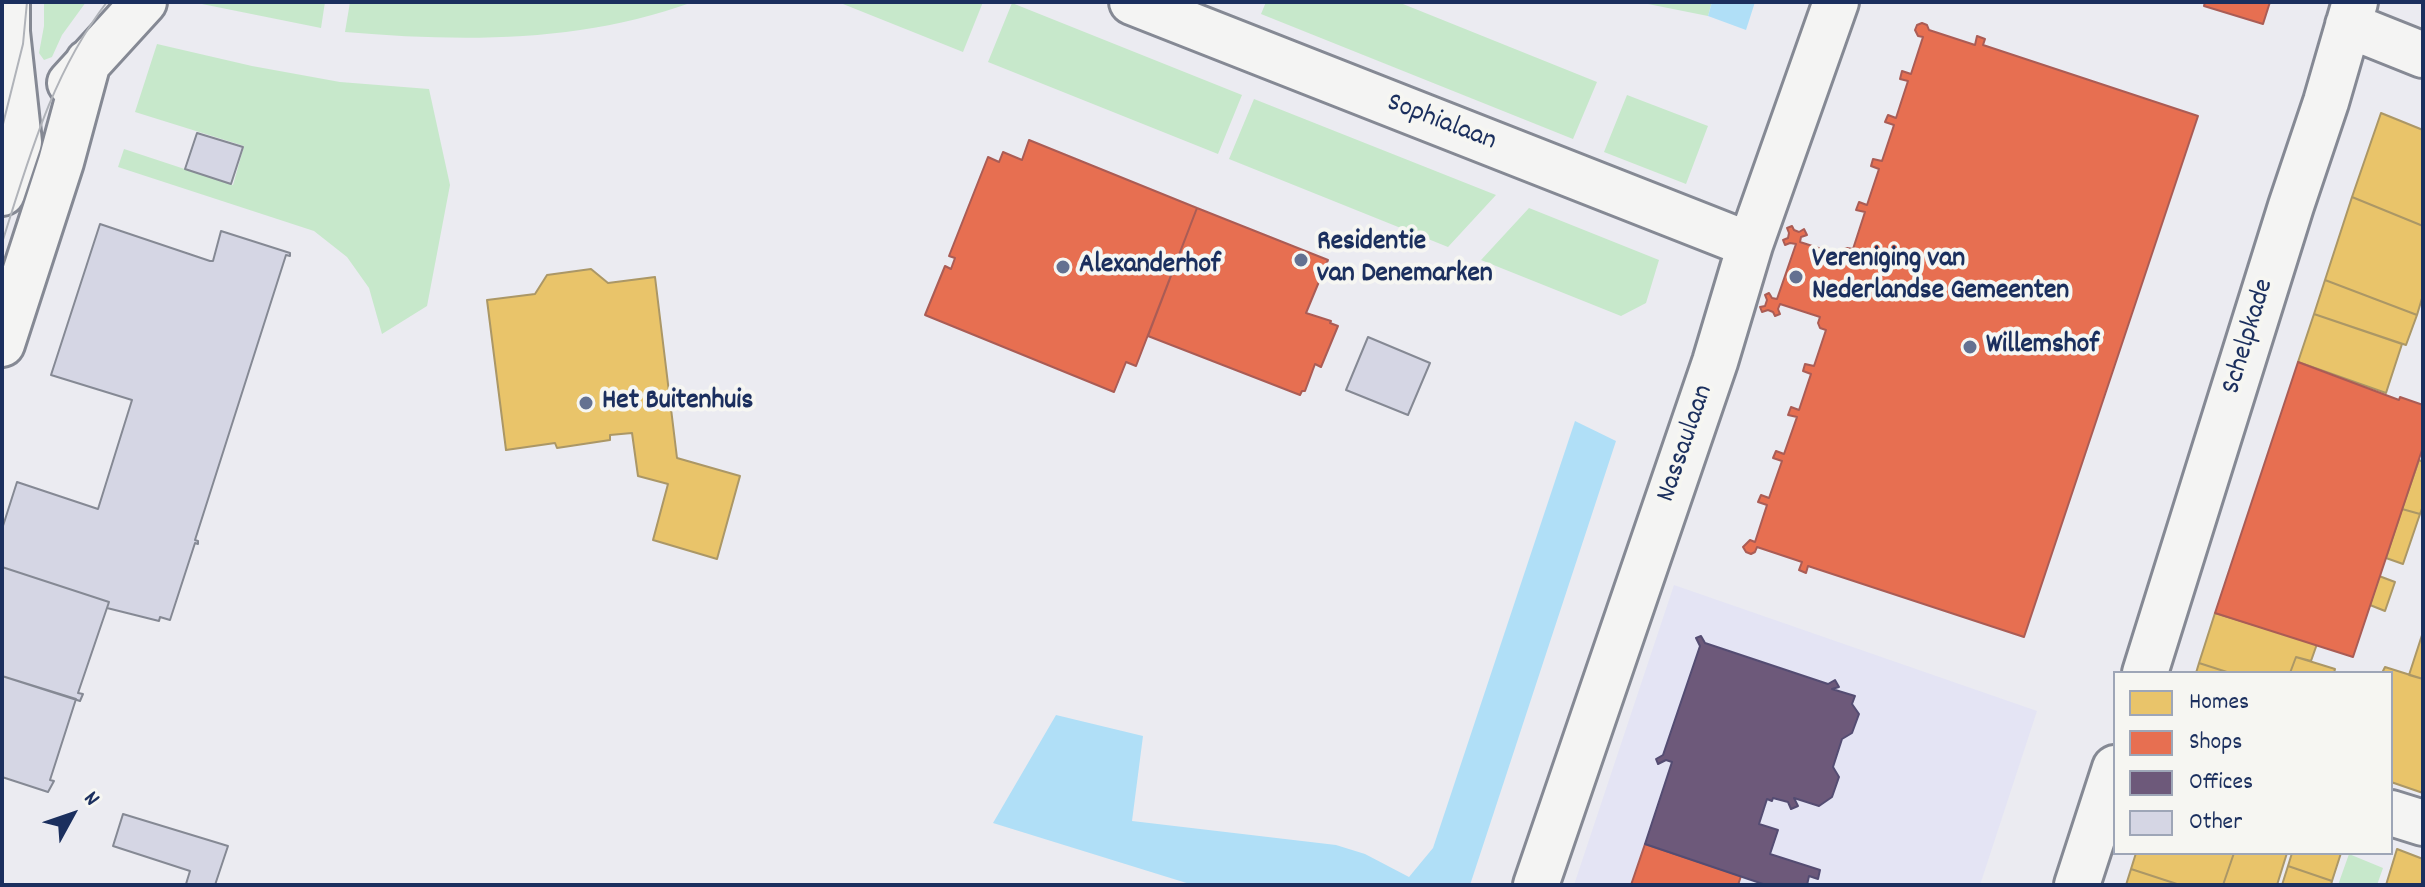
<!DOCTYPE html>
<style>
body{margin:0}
#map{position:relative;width:2425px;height:887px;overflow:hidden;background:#ebebf1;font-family:Dekko,sans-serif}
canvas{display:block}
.frame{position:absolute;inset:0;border:4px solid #1b2f5e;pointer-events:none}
.legend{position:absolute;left:2113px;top:671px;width:280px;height:184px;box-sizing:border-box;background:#f6f6f2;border:2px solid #9ea6b7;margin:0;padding:10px 14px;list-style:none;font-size:24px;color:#1b2f5e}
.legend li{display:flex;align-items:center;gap:16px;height:40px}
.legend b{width:40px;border:2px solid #9ea6b7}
.north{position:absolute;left:32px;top:775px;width:80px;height:80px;-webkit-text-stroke:6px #f6f6f2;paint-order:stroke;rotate:50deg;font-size:22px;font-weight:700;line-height:32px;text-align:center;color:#1b2f5e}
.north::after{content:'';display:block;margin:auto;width:28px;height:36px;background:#1b2f5e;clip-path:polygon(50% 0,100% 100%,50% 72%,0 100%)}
</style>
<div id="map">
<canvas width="2425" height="887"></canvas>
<div class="frame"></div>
<ul class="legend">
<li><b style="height:22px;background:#e9c46a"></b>Homes</li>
<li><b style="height:22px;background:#e76f51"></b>Shops</li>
<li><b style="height:22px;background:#6d597a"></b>Offices</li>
<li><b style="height:22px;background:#d5d6e4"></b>Other</li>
</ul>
<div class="north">N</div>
</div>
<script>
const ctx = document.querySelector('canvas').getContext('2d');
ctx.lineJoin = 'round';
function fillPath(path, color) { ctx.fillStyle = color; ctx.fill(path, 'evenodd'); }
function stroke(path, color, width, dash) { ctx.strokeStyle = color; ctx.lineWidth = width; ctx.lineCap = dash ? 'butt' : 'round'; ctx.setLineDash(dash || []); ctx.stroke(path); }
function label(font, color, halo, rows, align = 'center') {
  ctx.font = font + ' Dekko,sans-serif'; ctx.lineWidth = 8; ctx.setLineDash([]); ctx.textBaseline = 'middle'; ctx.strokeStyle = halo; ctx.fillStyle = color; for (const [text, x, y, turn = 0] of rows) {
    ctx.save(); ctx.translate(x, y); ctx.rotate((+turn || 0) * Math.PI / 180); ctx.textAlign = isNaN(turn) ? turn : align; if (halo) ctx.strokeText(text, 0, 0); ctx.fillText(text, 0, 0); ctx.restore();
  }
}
const built = new Path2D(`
 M1674,585L2037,711L1980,885H1574Z`);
const green = new Path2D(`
 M44,2H86L62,35L52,57L44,60L39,53L44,26Z
 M192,2H325L321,28Z
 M350,2H693C580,43 463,42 345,32Z
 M838,2H983L963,52Z
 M1266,2H1398L1597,82L1573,139L1261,14Z
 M1638,2H1712L1708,16Z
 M1012,3L1242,95L1218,154L988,62Z
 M157,44L252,66L340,82L429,89L450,185L427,306L382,334L369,288L347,257L314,231L118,167L124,149L233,185L244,146L135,112Z
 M1627,95L1708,126L1686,184L1604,152Z
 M1254,99L1496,195L1448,247L1229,159Z
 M1529,208L1659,260L1646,303L1621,316L1481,260Z
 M2349,854L2383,868L2377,885H2338Z`);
const water = new Path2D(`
 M1712,2H1755L1746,30L1708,16Z
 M1575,421L1616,441L1470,885H1193L993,823L1056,715L1143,736L1132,821L1336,845L1365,854L1409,877L1433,848Z`);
const homes = new Path2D(`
 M2381,113L2423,130V226L2352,197Z
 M2352,197L2423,226V295L2417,315L2325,280Z
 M591,269L608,283L655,277L677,458L740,476L717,559L653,540L668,484L638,476L632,433L610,435V440L557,448L555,443L506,450L487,300L535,294L547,275Z
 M2325,280L2417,315L2406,345L2314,314Z
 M2314,314L2402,344L2386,393L2298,362Z
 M2419,460L2423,462V506L2420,514L2402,509Z
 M2402,509L2420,514L2403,564L2386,558Z
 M2379,576L2395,582L2385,611L2370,605Z
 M2215,613L2317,644L2311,661L2296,657L2290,673H2230L2199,663Z
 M2423,632V679L2409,675Z
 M2296,657L2335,669L2334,673H2290Z
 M2199,663L2230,673H2196Z
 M2385,667L2423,679V793L2391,782V673H2382Z
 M2397,849L2423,859V885H2386Z
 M2136,853H2234L2223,885H2180L2131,869Z
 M2234,853H2287L2277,885H2223Z
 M2292,853H2341L2332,881L2288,866Z
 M2288,866L2332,881L2331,885H2282Z
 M2131,869L2180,885H2126Z`);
const shops = new Path2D(`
 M2205,2H2270L2263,24L2204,6Z
 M1922,23L1927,25L1929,30L1975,45L1977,36L1985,39L1983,45L2198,116L2024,637L1808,566L1806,573L1799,570L1802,562L1757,547L1755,552L1751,554L1746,552L1743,547L1750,540L1755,542L1767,505L1758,502L1761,495L1769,498L1782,461L1773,458L1776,451L1784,454L1797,417L1788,415L1791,407L1799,410L1811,374L1803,371L1805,364L1814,366L1826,330L1820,328L1818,323L1820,317L1780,304L1778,309L1780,314L1775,316L1773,312L1768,310L1762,312L1760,307L1765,306L1767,300L1765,295L1769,293L1772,298L1777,299L1796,244L1790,243L1785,245L1783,240L1788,238L1789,233L1787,228L1792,226L1794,230L1799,232L1804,229L1807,235L1801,237L1800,242L1831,252L1841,255L1842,250L1847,248L1853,249L1865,212L1856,210L1859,202L1867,205L1879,169L1871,166L1873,159L1882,161L1894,125L1885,122L1888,115L1896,118L1908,81L1900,79L1902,71L1911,74L1923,37L1918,36L1915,30L1917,25Z
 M1029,140L1197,208L1136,366L1126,362L1114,392L925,315L945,266L951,269L955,258L949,256L988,157L999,162L1003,152L1022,160Z
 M1197,208L1328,260L1306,313L1331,321L1330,323L1338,326L1321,367L1315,364L1305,391H1302L1300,395L1148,336Z
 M2298,362L2399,400L2400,397L2423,405V447L2353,657L2215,613Z
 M1645,844L1741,876L1738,885H1631Z`);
const offices = new Path2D(`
 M1701,636L1705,643L1828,684L1835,680L1839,687L1832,689L1855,696L1852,704L1859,714L1852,733L1842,739L1833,767L1839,777L1832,797L1819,806L1794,798L1798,806L1791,809L1788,802L1773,798L1772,801L1767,799L1759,824L1778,830L1770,854L1820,870L1818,879L1809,876L1807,885H1766L1645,844L1672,762L1666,760L1658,764L1656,759L1663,755L1700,646L1696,638Z`);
const building = new Path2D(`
 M197,133L243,147L231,184L185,169Z
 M100,224L210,261H213L221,231L290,253V256L286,255L195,540L198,541V544L195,543L170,620L160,617L159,621L107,608L109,602L2,567V529L17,482L98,509L132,400L51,375Z
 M1368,337L1430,363L1408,415L1346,390Z
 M2,567L109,602L78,693L83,694L80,701L2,676Z
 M2,676L76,699L50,780L54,781L48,792L2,777Z
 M123,814L228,846L215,885L186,884L190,871L113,846Z`);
const minor = new Path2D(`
 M1132,2L1750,245
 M2348,25L2423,55
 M70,83L144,2
 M2,193L19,142L7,32V2
 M2,344L61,162L88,62
 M2145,673L2291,206L2326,102L2355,2
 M2391,813L2423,823
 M1536,885L1715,362L1750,245L1836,2
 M2077,885L2115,768`);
const tram = new Path2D(`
 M2,128L23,44L27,2
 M2,243C29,158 52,73 107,2`);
const markers = [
 [1301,260,8,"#647191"],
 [1063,267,8,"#647191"],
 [1796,277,8,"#647191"],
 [1970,347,8,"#647191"],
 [586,403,8,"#647191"]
];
const streetNames = [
 ["Sophialaan",1441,124,21],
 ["Schelpkade",2250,337,-73],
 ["Nassaulaan",1687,444,-71]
];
const poiNames = [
 ["Residentie",1317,244],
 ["van Denemarken",1317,276],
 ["Vereniging van",1812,261],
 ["Nederlandse Gemeenten",1812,293],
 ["Alexanderhof",1079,267],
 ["Willemshof",1986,347],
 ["Het Buitenhuis",602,403]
];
fillPath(built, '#e4e4f4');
fillPath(green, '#c7e8cb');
fillPath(water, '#b0dff7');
fillPath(homes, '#e9c46a');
stroke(homes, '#ab9766', 2);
fillPath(shops, '#e76f51');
stroke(shops, '#aa5c55', 2);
fillPath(offices, '#6d597a');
stroke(offices, '#544c72', 2);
fillPath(building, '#d5d6e4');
stroke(building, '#858994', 2);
stroke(minor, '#858994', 50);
stroke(minor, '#f4f4f3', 44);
stroke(tram, '#b0b3b9', 2);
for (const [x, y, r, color] of markers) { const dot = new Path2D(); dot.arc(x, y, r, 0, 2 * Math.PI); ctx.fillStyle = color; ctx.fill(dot); stroke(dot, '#f6f6f2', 3); }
label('28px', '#1b2f5e', '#f6f6f2', streetNames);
label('bold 28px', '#1b2f5e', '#f6f6f2', poiNames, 'left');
</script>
